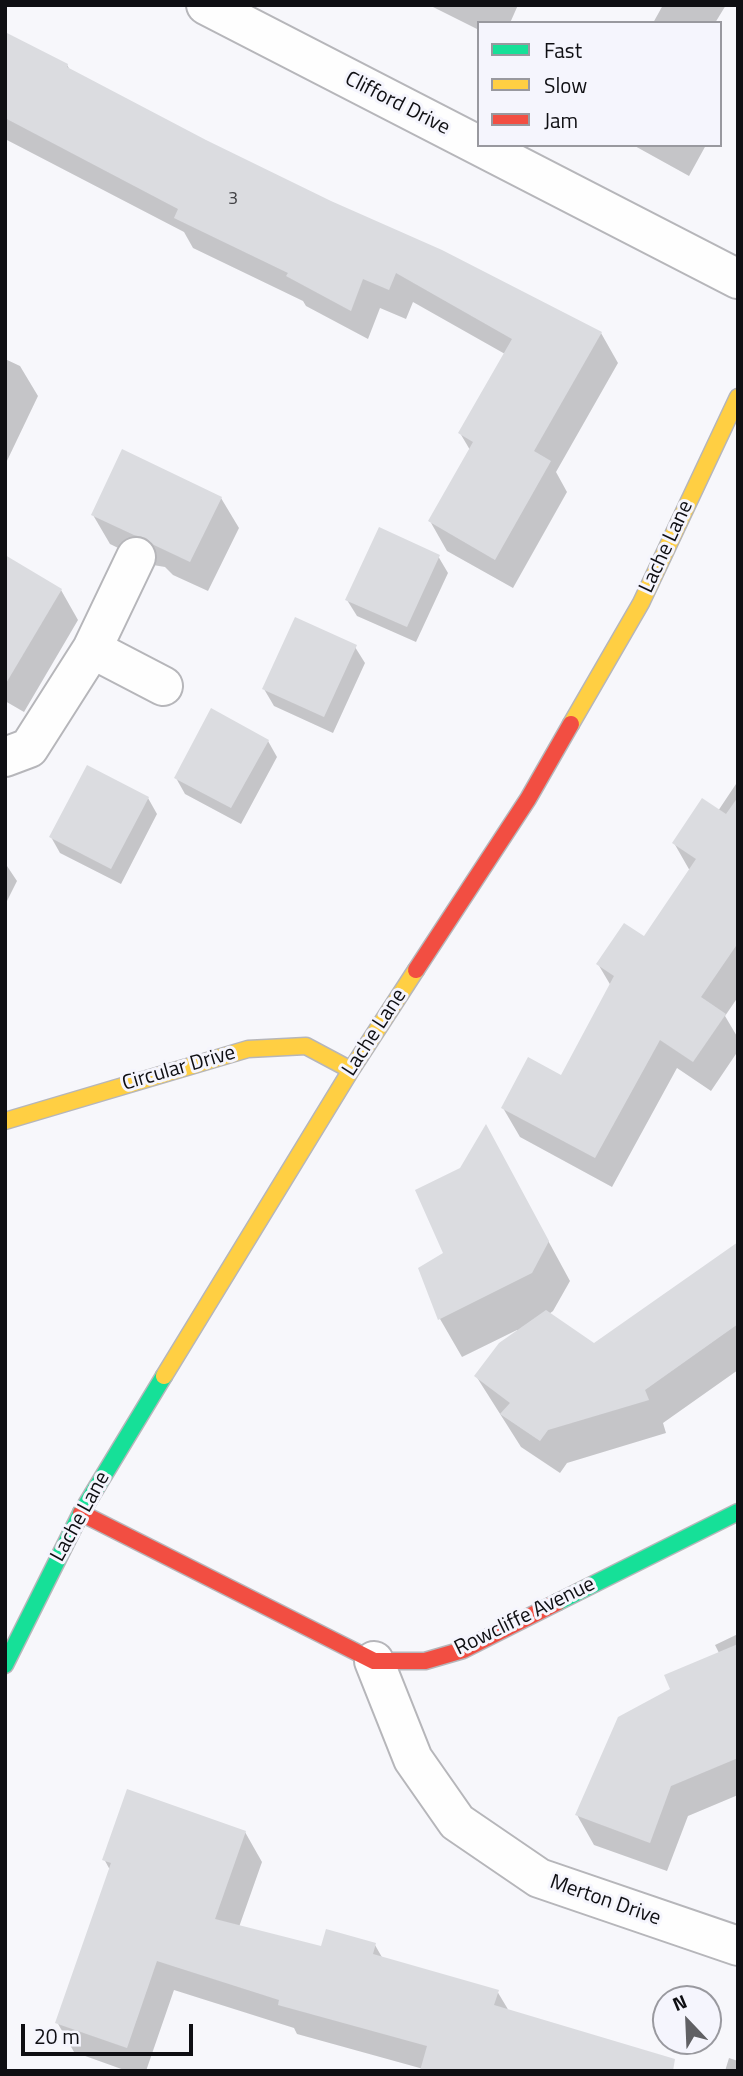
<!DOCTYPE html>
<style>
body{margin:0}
#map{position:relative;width:743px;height:2076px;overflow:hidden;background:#f7f7fb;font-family:"Titillium Web",sans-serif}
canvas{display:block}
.frame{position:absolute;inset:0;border:7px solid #0f0f13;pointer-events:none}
.legend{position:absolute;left:477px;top:21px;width:245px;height:126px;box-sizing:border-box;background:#f5f5fd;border:2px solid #99999f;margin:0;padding:9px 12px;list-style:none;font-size:21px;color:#0f0f13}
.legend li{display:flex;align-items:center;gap:14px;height:35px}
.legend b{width:35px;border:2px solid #99999f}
.north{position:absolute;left:652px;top:1985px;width:70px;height:70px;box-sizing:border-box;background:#f5f5fd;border:2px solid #99999f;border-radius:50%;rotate:337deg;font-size:19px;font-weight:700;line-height:28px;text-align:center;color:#0f0f13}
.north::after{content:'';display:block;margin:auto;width:24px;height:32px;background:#606064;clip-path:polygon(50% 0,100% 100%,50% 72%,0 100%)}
.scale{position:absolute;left:21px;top:2024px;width:172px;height:32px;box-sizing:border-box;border:4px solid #0f0f13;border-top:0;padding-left:9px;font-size:21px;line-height:24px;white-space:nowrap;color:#0f0f13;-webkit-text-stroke:5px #f5f5fd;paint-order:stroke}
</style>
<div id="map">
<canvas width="743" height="2076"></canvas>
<div class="frame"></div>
<ul class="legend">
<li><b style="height:9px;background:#16e098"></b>Fast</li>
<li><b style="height:9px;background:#ffcf43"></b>Slow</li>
<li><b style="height:9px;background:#f24e42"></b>Jam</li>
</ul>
<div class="north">N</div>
<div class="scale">20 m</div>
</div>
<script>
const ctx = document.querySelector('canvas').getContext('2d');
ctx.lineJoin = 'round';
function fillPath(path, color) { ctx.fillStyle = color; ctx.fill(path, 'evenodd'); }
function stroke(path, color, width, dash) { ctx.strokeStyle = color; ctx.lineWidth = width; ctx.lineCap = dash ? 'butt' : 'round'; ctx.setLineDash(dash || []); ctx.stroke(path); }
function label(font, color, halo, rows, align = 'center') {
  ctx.font = font + ' "Titillium Web",sans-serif'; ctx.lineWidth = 6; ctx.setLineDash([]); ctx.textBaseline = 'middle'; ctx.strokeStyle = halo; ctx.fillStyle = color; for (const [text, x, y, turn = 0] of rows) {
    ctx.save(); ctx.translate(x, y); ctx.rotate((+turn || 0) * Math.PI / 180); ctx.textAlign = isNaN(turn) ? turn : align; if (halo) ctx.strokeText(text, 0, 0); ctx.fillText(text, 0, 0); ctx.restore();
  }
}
const shadow = new Path2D(`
 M429,5H518L510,23H479V30Z
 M663,5H726L715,23H653Z
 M5,34L67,65L70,70L205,142L601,333L618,363L556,472L567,492L513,588L447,551L430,521L470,450L460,433L505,354L413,302L406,319L380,308L368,339L306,306L303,301L193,248L184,232L5,139Z
 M633,145H706L689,176Z
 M5,359L20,366L38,396L5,465Z
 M221,498L239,528L208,591L173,575L165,567L153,565L110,544L93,515Z
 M438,556L448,573L416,642L357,616L347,600Z
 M5,557L61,590L78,620L24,712L5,701Z
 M355,647L365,663L333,733L274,706L264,689Z
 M268,741L277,757L241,824L185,794L176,778Z
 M738,781V997L725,1016L738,1038V1051L711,1091L677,1068L612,1187L520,1137L503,1108L562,1077L611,986L598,964L644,938L690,871L674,843L718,811Z
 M148,798L157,814L121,884L60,853L51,837Z
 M5,863L17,881L5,905Z
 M507,1165L570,1281L553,1311L549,1314L594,1346L738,1244V1370L663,1423L666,1433L567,1463L560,1473L521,1447L476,1376L518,1332L517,1330L462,1357L440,1319L421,1269L445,1253Z
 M738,1634V1795L688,1816L667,1871L594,1845L577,1815L662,1696L719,1653L715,1645Z
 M245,1832L262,1862L239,1927L322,1948L375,1945L383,1959L497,1991L509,2011L427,2070L297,2034L294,2028L174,1990L146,2071H127L74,2052L57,2022L110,1870L104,1859Z
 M729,2058L738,2061V2071H725Z`);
const building = new Path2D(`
 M5,32L68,64L67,67L206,140L331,201L442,250L602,332L534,451L551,461L495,560L428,521L473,442L458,433L512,339L396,273L389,290L363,279L351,311L286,276L288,273L174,218L178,209L5,118Z
 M122,449L222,497L190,562L154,545L146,538L134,535L91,515Z
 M379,527L440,555L407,627L345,600Z
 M5,555L62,589L5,685Z
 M295,617L357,645L324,717L262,689Z
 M211,708L269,740L231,808L174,778Z
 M87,765L149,797L111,869L49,837Z
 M738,797V943L701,997L726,1014L693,1062L660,1040L595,1158L501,1108L528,1057L561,1075L614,976L596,964L624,923L644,936L696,859L672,843L702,798L726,814Z
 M486,1124L549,1241L532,1273L438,1320L418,1268L443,1253L415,1190L460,1168Z
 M738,1242V1324L645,1390L649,1400L548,1430L540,1441L500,1414L510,1403L474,1376L499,1343L546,1310L594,1343Z
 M738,1644V1758L671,1786L650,1843L575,1815L618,1717L670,1689L664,1675Z
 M127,1789L246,1831L215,1919L321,1946L326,1929L376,1943L373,1954L499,1990L494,2005L675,2059L673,2071H420L427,2046L278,2005L279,2000L157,1961L127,2048L55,2023L111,1863L102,1860Z`);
const street = new Path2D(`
 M206,5L738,279
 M92,649L163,686
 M5,757L29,748L92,649L136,557
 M374,1661L413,1759L457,1822L539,1878L738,1946`);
const fast = new Path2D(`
 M558,1602L738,1512
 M5,1665L81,1513L164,1376`);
const slow = new Path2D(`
 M571,724L641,603L738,397
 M5,1121L248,1049L306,1046L351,1070
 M164,1376L351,1070L416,970`);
const jam = new Path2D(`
 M416,970L528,799L571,724
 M81,1513L374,1661H425L463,1650L558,1602`);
const numberNames = [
 ["3",233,200]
];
const streetNames = [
 ["Clifford Drive",397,104,27],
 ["Lache Lane",667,547,-65],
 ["Lache Lane",375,1033,-57],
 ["Circular Drive",179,1069,-16],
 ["Lache Lane",81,1517,-61],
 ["Rowcliffe Avenue",525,1617,-26],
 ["Merton Drive",605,1901,19]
];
fillPath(shadow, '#0003');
fillPath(building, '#dbdce0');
stroke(street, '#b6b6ba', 42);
stroke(fast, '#b6b6ba', 19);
stroke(slow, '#b6b6ba', 19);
stroke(jam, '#b6b6ba', 19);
stroke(street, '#fefefe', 38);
stroke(fast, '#16e098', 16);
stroke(slow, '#ffcf43', 16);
stroke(jam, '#f24e42', 16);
label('18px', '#424246', null, numberNames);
label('21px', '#0f0f13', '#f5f5fd', streetNames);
</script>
